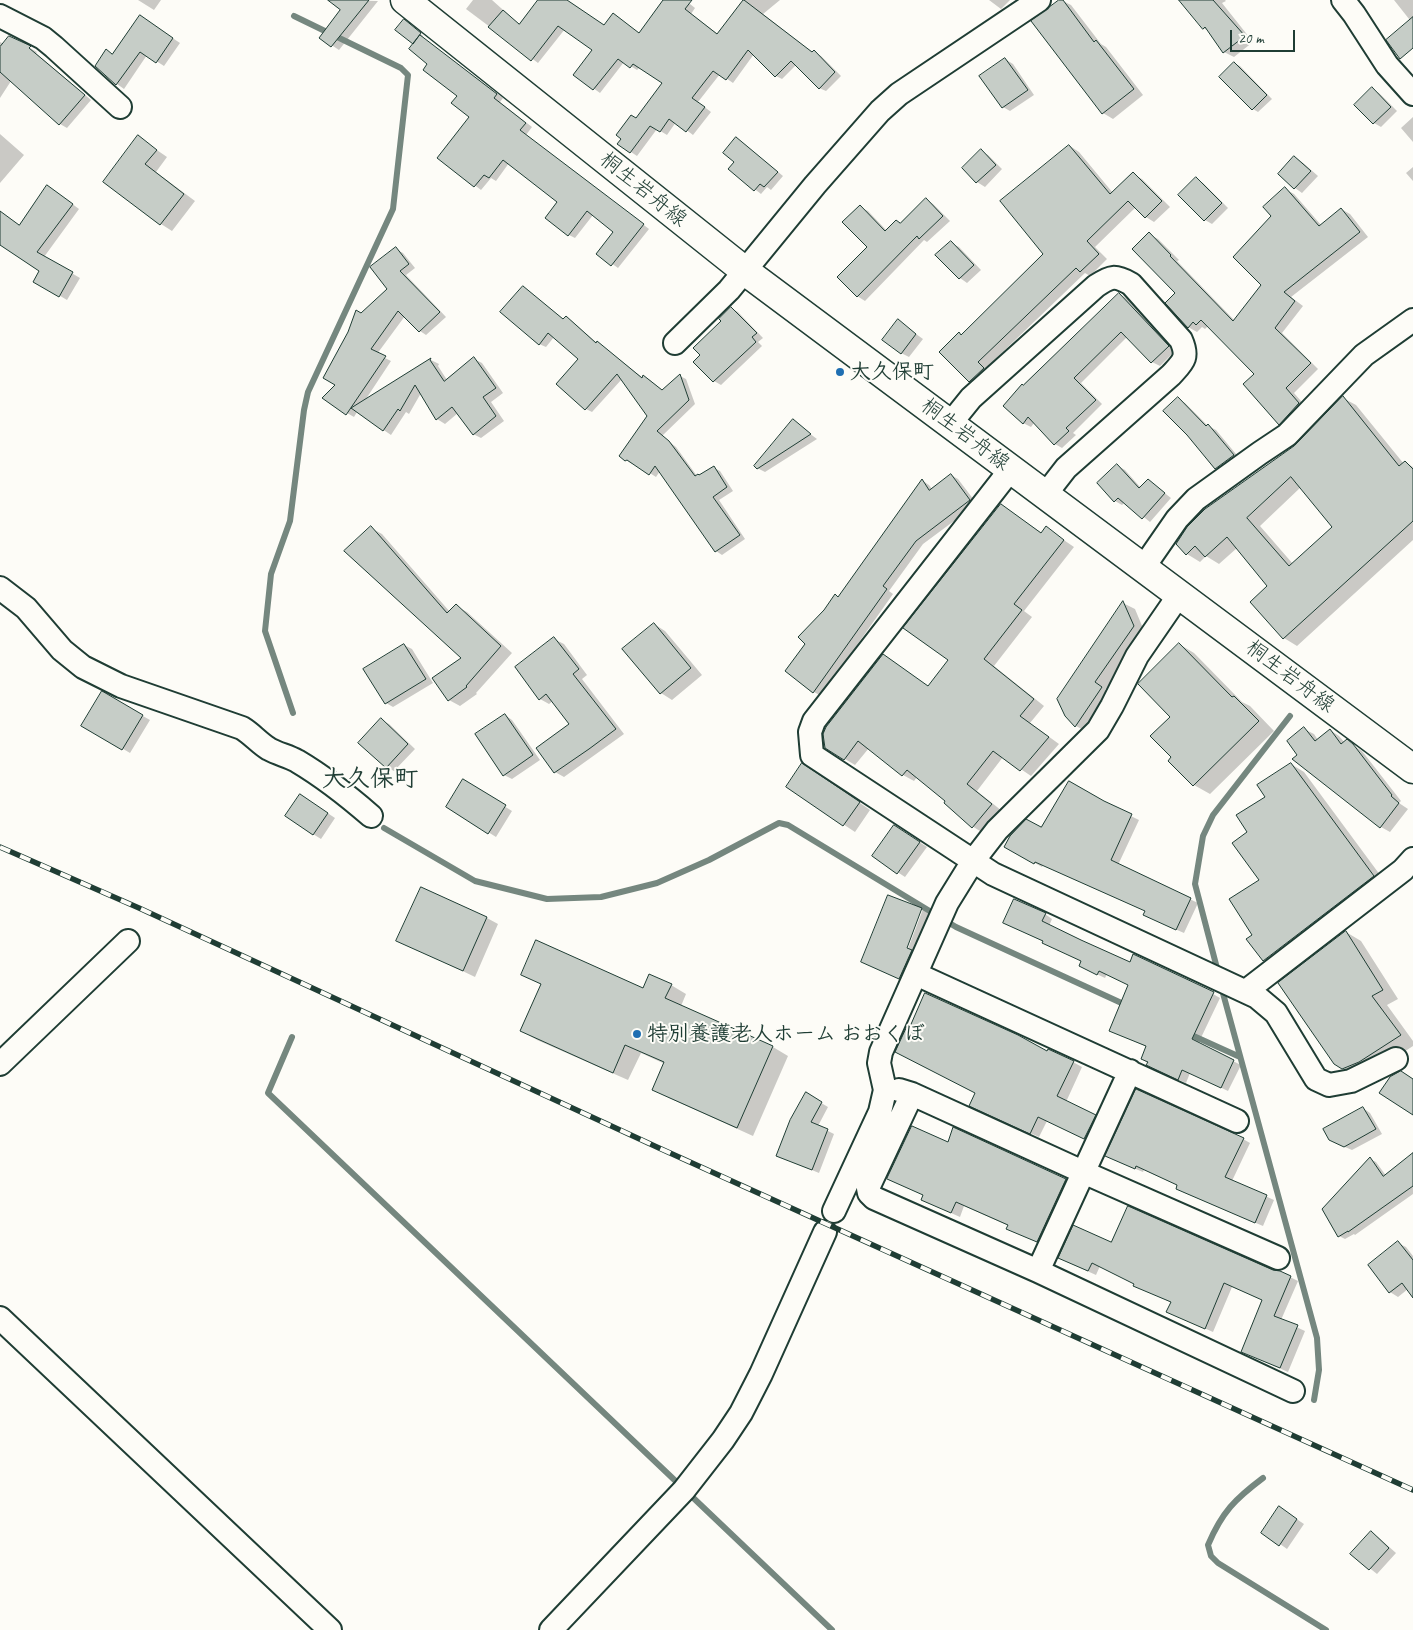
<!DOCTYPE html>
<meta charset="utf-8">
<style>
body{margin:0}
#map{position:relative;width:1413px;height:1630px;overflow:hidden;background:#fdfcf7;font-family:Caveat,sans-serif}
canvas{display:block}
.scale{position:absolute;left:1230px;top:30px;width:65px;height:22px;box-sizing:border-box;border:2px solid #1f3d34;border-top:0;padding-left:6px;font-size:15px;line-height:18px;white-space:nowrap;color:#1f3d34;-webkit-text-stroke:4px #fdfcf7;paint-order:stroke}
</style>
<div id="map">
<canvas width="1413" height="1630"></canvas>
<div class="scale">20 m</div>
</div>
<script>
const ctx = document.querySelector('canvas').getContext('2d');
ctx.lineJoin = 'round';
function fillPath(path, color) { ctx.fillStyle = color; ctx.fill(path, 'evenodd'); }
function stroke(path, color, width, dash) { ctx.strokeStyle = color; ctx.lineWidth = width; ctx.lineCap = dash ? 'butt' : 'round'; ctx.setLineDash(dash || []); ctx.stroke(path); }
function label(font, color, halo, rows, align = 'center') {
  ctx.font = font + ' Caveat,"Klee One",sans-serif'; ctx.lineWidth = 4; ctx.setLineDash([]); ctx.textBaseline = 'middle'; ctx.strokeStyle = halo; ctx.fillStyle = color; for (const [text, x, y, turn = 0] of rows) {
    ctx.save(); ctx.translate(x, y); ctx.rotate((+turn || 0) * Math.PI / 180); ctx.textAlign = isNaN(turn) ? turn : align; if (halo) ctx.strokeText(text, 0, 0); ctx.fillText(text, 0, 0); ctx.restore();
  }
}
const shadow = new Path2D(`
 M138,0H161L154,10Z
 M331,0L378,1L339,50L321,38L342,10Z
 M473,0H492L520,25L539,0H566L604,26L640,34L665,0H685L695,8L691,14L718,34L744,0H780L763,14L813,53L814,52L821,56L841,76L826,91L819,88L796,65L782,79L776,76L754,54L733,83L720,74L698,102L711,112L693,135L676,122L667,135L657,129L637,156L631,152L623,138L663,82L640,67L637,70L624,62L600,93L575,75L594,50L565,29L538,63L466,9Z
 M989,0H1010L1001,9Z
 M1061,0L1071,5L1101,44L1106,47L1143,95L1113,119L1103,113Z
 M1181,0H1225L1226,1L1222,3L1253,42L1234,57L1224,52L1209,31L1203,28Z
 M1394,0H1413V24Z
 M147,21L180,43L164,66L147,55L124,89L117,84L96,66L113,55Z
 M406,22L423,36L422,38L503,98L500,102L532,127L526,135L649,229L618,268L597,253L615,231L593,215L575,238L569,235L559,202L509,163L496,181L491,178L481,190L439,158L470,117L459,96L429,64L415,44L397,30Z
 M10,37L37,52L36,53L91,100L67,128L60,124L11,81L0,98V42L4,44Z
 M1005,59L1013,64L1034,95L1010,111L1003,107Z
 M1234,63L1240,66L1272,99L1258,112L1253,109Z
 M1372,89L1379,93L1397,111L1381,127L1374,123Z
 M1413,117V142L1401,128Z
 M0,134L24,155L0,183Z
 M138,137L167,157L156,172L195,201L172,231L161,224L105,181Z
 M737,138L783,176L771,190L767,187L761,194L729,169L736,161Z
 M1070,146L1079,152L1113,193L1133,174L1142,179L1170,207L1154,222L1146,217L1136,207L1095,247L1107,259L1090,276L1085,273L986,368L993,374L979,386L970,381L962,336L1045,254Z
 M981,151L988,155L1002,169L985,187L977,182L963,168Z
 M1295,157L1302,162L1318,176L1302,193L1295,188L1279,174Z
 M1413,167V181L1406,173Z
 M1196,179L1203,183L1228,208L1212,224L1205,220Z
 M1285,189L1294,194L1321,225L1341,209L1350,214L1368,237L1291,297L1303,306L1282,333L1318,369L1294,393L1307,408L1288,428L1280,424L1256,375L1208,326L1205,329L1202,327L1197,332L1188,327L1177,294L1149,234L1158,239L1179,260L1177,261L1235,321L1263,285L1273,216Z
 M55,191L79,209L44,257L80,278L67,300L35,281L41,271L0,243V237L20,225Z
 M926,199L933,204L950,221L927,242L924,240L865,301L857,296L869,247L860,207L868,211L887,231L901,224Z
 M951,243L959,247L981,270L967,283L960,278L937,255Z
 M396,249L403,253L415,268L406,275L446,317L426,335L420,331L405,316L377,354L391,361L364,402L431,360L439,364L438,366L447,380L474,359L482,363L503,393L491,402L504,421L481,438L473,434L458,413L445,424L437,419L421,393L409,414L406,412L391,435L357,412L354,417L347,413L337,385L361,315L389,289Z
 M524,287L564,320L566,318L572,321L597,343L604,347L643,378L644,377L650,380L663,391L680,376L686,379L695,404L662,436L676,447L697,476H699L714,468L720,471L733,491L719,500L745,539L722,555L716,551L660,471L656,477L634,463L632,464L626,460L648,416L622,379L592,412L586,409L580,359L554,337L546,347L539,344Z
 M1120,294L1127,299L1175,351L1160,366L1152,362L1127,337L1081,383L1102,404L1073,433L1076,435L1062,448L1055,444L1034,423L1031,427L1023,423Z
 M731,308L738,312L763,338L758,342L762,346L721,385L714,381L695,362L702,355Z
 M898,321L923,339L909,357L901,353Z
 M1343,398L1356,405L1404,464L1405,462L1413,467V540L1297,646L1284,638L1269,586L1237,548L1219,564L1206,556L1200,562L1187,554L1177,544L1297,445ZM1301,487L1334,527L1293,564L1260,526Z
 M1178,399L1185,403L1208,426L1216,430L1241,460L1224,472L1216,468L1187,434Z
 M793,421L817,439L765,472L757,468Z
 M1118,466L1125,470L1141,488L1148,480L1171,498L1150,522L1125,502L1122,505L1115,501Z
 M951,475L958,479L977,504L923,544L889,591L893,594L821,696L814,692L786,671L923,481L929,485L932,489Z
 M1001,505L1042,533L1046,528L1074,547L1024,611L1032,617L994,666L1044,706L1030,723L1059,744L1031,776L1003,757L977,791L1002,811L983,833L972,826L947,801L917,777L914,781L903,775L869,748L855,765L845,759L883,656L929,687L950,660Z
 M371,528L382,534L450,612L456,606L467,612L512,653L476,693L477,694L460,706L449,700L463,658Z
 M1123,603L1135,609L1145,633L1105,690L1112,694L1087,732L1076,726L1066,715Z
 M654,624L665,631L702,675L672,700L661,693Z
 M554,639L564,644L587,675L582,679L624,734L564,777L555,772L571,724L553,701L549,704L540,699Z
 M1179,644L1194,653L1242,702L1250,706L1274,731L1210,794L1194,785L1170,761L1173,757L1172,717Z
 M404,645L412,649L433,683L393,707L386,703Z
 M102,693L150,720L130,753L83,725Z
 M505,715L512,720L540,760L512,779L504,775Z
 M381,720L389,724L415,749L394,771L386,767Z
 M1304,729L1314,734L1318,740L1330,730L1339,736L1345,743L1347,741L1362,751L1401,801L1399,803L1408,809L1390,832L1381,827L1294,759L1299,755Z
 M1291,764L1304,772L1386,883L1277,967L1264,960L1253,935L1261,880L1248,832L1266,798Z
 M814,771L870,810L855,832L787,787Z
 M464,781L512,811L496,837L448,807Z
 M308,800L335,818L321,839L313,834Z
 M1104,803L1139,820L1118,865L1198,903L1184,933L1152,919L1147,911L1043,865L1042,867L1005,846L1041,829Z
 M902,831L927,847L905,877L873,856Z
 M923,909L929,913L914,952L907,982L863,962L904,953L906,954Z
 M1045,914L1052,919L1049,926L1130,964L1213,994L1220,998L1198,1044L1241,1065L1228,1091L1190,1073L1186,1083L1155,1069L1142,1059L1147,1047L1111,1031L1129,985L1107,974L1105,978L1088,970L1083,961L1012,926Z
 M487,918L498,924L475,977L398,940Z
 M1346,932L1361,941L1398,999L1387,1005L1413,1041V1046L1375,1071L1359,1077L1343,1068Z
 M522,974L644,990L671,985L686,994L681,1006L773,1047L788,1056L753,1136L669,1098L653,1089L665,1064L641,1053L628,1080L537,1040L522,1031L542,985Z
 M1048,1053L1073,1062L1082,1067L1066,1102L1104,1121L1093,1143L1047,1121L1039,1137L979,1110L976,1093Z
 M806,1094L828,1107L818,1126L834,1134L819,1173L778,1156Z
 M1363,1108L1370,1113L1382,1134L1352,1150L1338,1144Z
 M1243,1139L1250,1143L1232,1181L1274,1200L1263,1226L1185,1193L1177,1189L1179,1186L1144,1170L1143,1172L1114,1160Z
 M948,1143L1065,1180L1074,1185L1046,1246L1016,1233L1008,1228L1009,1226L964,1206L960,1217L931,1204L922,1199L924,1195L897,1183Z
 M1370,1159L1376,1162L1390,1181L1413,1163V1194L1355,1235L1354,1234L1345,1239L1339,1236Z
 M1398,1243L1406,1247L1413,1256V1285L1398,1297L1390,1292L1369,1265Z
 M1111,1244L1280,1272L1298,1281L1281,1320L1305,1331L1288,1372L1243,1352L1264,1300L1232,1287L1213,1332L1168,1312L1172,1303L1142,1289L1135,1284L1100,1266L1096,1275L1067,1262Z
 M1286,1512L1304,1524L1287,1549L1280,1544Z
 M1371,1533L1378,1537L1396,1553L1377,1574L1352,1554Z`);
const stream = new Path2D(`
 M293,713L265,631L271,574L290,521L304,410L308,392L393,209L408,75L401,68L294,16
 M384,828L475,881L547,899L601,897L657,883L709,860L779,823L788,825L956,927L1128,1006
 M1218,972L1195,884L1203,836L1213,815L1290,716
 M1221,986L1317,1338L1319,1370L1314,1400
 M1187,1033L1240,1057
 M292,1037L268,1093L832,1630
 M1263,1478C1235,1499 1222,1512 1208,1545L1211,1556L1218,1563L1326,1630`);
const building = new Path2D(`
 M328,0H369L331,47L319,38L340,10Z
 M538,0H567L604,25L613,13L639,33L663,0H692L685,9L717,34L743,0H744L812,52L814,50L835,72L819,89L791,61L775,77L748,50L726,80L713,71L692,98L705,107L686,132L669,119L660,132L650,126L630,153L617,144L621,139L616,135L631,115L636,118L662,83L633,64L630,68L618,59L593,90L573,75L592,50L558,26L531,61L488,27L503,10L519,24Z
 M1059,0H1063L1094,42L1096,40L1134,89L1102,114L1031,21Z
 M1179,0H1213L1245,36L1223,53L1205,27L1203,29Z
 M140,15L173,38L156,63L140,52L116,85L95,66L106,49L112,54Z
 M1413,17V48L1400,59L1386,40Z
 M404,19L421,33L413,44L395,30Z
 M420,35L497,94L494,98L526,123L520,130L644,224L611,266L596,254L613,232L587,211L568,236L545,218L557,202L503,160L489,178L484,175L474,187L437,158L469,117L451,103L457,96L423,70L427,64L409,49Z
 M9,36L31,46L29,48L85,95L59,125L0,72V47Z
 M1005,58L1028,90L1002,108L979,76Z
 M1234,62L1267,95L1252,110L1219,77Z
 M1372,87L1391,107L1373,124L1354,105Z
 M138,135L157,150L145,164L184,194L160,225L103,182Z
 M736,137L778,172L764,187L760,184L754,191L728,169L734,162L723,153Z
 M1069,145L1110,194L1133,172L1162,201L1145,218L1128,201L1087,241L1099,254L1080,272L1076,268L978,362L984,368L969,382L939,352L959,332L961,335L1043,254L1000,201Z
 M981,149L996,165L976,183L962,168Z
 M1294,156L1311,171L1294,189L1278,174Z
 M1196,177L1222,203L1204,221L1178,195Z
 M47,185L73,204L37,252L73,272L59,297L33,282L39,271L0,245V211L19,225Z
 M1285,187L1319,226L1341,208L1360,232L1284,292L1295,301L1275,328L1311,363L1286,388L1299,403L1279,425L1243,384L1254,374L1201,320L1196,325L1193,322L1188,328L1165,303L1175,293L1132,249L1149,232L1171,255L1170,256L1233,321L1261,285L1233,257L1271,216L1263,207Z
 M926,198L943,216L919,239L917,236L857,297L837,277L867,247L842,222L860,205L885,231L896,220L900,223Z
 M951,241L974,265L959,279L935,255Z
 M396,247L409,264L400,271L440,312L419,332L398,311L371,349L386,356L346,415L322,398L335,385L323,378L348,332L356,310L361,313L387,289L370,267Z
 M523,286L563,319L566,316L596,343L597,341L642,378L643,375L662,390L680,374L689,400L657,431L669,441L695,476L698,474L699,475L714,466L727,487L713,497L740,535L715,552L655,466L649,475L627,460L625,461L619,456L647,416L617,374L585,410L556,384L578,359L548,333L539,345L500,312Z
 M1119,293L1169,346L1151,363L1121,332L1074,378L1096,400L1066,428L1069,431L1054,445L1028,417L1023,424L1003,406L1022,384L1023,385Z
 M731,307L757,333L752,337L756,342L713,382L693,362L700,355L693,348L721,321L719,319Z
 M898,319L916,334L901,354L882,340Z
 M474,357L496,388L483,397L496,416L473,435L452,407L436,420L415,385L400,411L398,409L383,431L351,408L431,358L430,360L444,381Z
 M1343,396L1399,466L1405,461L1413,469V521L1283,639L1250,602L1267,586L1227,537L1205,557L1195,546L1186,555L1176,544L1187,527L1205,509L1294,446ZM1291,477L1332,527L1289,566L1247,518Z
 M1178,397L1206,426L1208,424L1234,455L1215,469L1187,435L1163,411Z
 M793,419L811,434L757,469L754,466Z
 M1117,464L1139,488L1148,479L1165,493L1142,519L1118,498L1114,502L1097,483Z
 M951,474L970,500L916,541L883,586L887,589L813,693L785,671L805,644L798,637L824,610L835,594L838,597L922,479L929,490Z
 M1001,504L1041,533L1046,526L1064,540L1014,604L1022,610L984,659L1034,699L1020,716L1049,737L1020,771L993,751L967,784L992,804L972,828L944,803L945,801L907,770L902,776L858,741L844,760L825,748L823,734L826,727L883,654L928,686L948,660L903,628Z
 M371,526L447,613L456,604L501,646L466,686L467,687L448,701L432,678L461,658L344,551Z
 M1123,601L1134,626L1095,682L1102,687L1075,727L1065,716L1057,699Z
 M654,623L691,668L660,694L622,649Z
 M554,637L579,669L573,674L616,729L589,749L554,773L536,748L569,724L546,694L539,700L515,667Z
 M1179,643L1232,697L1234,696L1259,721L1193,786L1168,761L1171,757L1150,736L1170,717L1138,684Z
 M404,644L426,679L385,704L363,669Z
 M102,691L143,715L122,750L81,726Z
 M505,714L533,755L503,776L475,734Z
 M381,718L408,744L386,768L358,743Z
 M1304,727L1315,741L1330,729L1341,744L1347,739L1353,744L1392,795L1391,796L1399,803L1380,828L1292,759L1297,755L1287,741Z
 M802,763L860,802L843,826L786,787Z
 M1291,763L1374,876L1263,961L1246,939L1252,935L1229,899L1259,880L1232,843L1247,832L1236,815L1265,797L1257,785Z
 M463,779L506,805L488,834L446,807Z
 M1069,781L1104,801L1132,814L1111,860L1191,898L1176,930L1143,915L1145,911L1035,862L1034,864L1004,847L1010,836L1026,819L1041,827Z
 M300,794L328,813L313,835L285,816Z
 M894,825L920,842L897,874L872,856Z
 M421,887L487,917L463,971L396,941Z
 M888,895L922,908L907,948L912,950L899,979L861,962Z
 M1014,899L1046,913L1042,921L1081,940L1130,962L1133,954L1214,992L1192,1039L1234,1060L1221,1088L1182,1070L1178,1080L1146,1065L1148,1062L1141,1059L1146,1046L1109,1031L1128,985L1099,971L1097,975L1079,966L1081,961L1042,943L1043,941L1003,923Z
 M1346,931L1383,990L1372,996L1401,1035L1359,1062L1342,1069L1334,1064L1278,983Z
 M536,940L643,988L649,974L672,984L665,998L773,1046L737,1128L652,1090L664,1062L625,1045L613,1073L520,1031L541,984L521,975Z
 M925,993L1018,1035L1047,1051L1048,1049L1074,1061L1057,1096L1096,1115L1084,1139L1038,1117L1030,1134L969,1106L975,1093L895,1052L907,1026L909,1028Z
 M1401,1071L1413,1079V1115L1379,1093L1390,1077Z
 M1136,1089L1244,1138L1225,1177L1267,1195L1255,1223L1176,1189L1177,1185L1136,1166L1135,1169L1105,1156Z
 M806,1092L822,1102L811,1122L828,1129L812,1170L776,1156L790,1120Z
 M1363,1107L1376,1129L1344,1147L1329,1140L1323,1129Z
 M912,1126L948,1142L953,1127L1066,1179L1037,1242L1006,1229L1008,1225L956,1202L951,1213L921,1200L923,1195L887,1179Z
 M1413,1153V1186L1348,1232V1231L1338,1237L1322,1209L1370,1157L1383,1176Z
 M1128,1206L1273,1270L1280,1271L1291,1276L1274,1316L1298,1325L1280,1368L1241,1352L1262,1300L1224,1283L1205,1329L1166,1312L1171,1302L1133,1286L1134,1284L1092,1263L1088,1271L1058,1258L1073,1225L1111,1242Z
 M1398,1241L1413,1260V1298L1402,1283L1389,1293L1368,1265Z
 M1279,1506L1297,1519L1279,1546L1261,1533Z
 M1371,1531L1389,1548L1369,1570L1350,1554Z`);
const street = new Path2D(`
 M1343,0L1354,14L1387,65L1413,94
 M0,16L43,38L54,47L120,107
 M675,343L729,290L815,185L880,111L899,94L1039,0
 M950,424L971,398L1096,286C1111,276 1115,275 1131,284L1181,340C1189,358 1183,362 1171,375L1066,468L1045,495
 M1011,469L814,721L810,732L812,755L993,874L1257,997L1276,1013L1316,1079L1329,1085L1351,1081L1396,1059
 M1143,568L1177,519L1196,499L1260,453L1287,435L1364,355L1413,320
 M0,588L26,608L62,650L83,667L121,686L242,728C252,734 259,743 269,749C278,754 288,756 297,761C324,777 348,796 371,816
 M916,974L1237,1121
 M1246,991L1403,870L1413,859
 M0,1064L128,941
 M899,1090L912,1094L1083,1172L1278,1258
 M912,1094L868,1188L869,1193L874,1198L1038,1271L1293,1391
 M834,1211L880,1112L885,1090L879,1063L881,1052L947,903L973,861L997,830L1098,730L1112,706L1137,656L1179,595
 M1038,1271L1130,1071
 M0,1318L330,1630
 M551,1630L684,1490L723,1440L741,1413L761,1374L825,1232`);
const primary = new Path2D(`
 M405,0L745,271L1413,769`);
const rail = new Path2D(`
 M0,847L139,908L659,1148L1413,1490`);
const markers = [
 [840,372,5,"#1f6fb2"],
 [637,1034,5,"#1f6fb2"]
];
const streetNames = [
 ["桐生岩舟線",643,190,39],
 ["桐生岩舟線",965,435,37],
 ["桐生岩舟線",1290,677,37]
];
const poiNames = [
 ["大久保町",850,372],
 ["特別養護老人ホーム おおくぼ",647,1034]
];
const quarterNames = [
 ["大久保町",370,780]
];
fillPath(shadow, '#0003');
stroke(stream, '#75877f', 6);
fillPath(building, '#c6cdc7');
stroke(building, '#1f3d34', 1);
stroke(street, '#1f3d34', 26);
stroke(primary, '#1f3d34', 31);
stroke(street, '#fdfcf7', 22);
stroke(primary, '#fdfcf7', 28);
stroke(rail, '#1f3d34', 5.5);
stroke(rail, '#fdfcf7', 4, [11]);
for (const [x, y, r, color] of markers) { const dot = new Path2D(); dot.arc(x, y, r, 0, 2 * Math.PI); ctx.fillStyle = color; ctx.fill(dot); stroke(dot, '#fdfcf7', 2); }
label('21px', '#1f3d34', '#fdfcf7', streetNames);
label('bold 21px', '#1f3d34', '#fdfcf7', poiNames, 'left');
label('bold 24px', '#1f3d34', '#fdfcf7', quarterNames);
</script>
